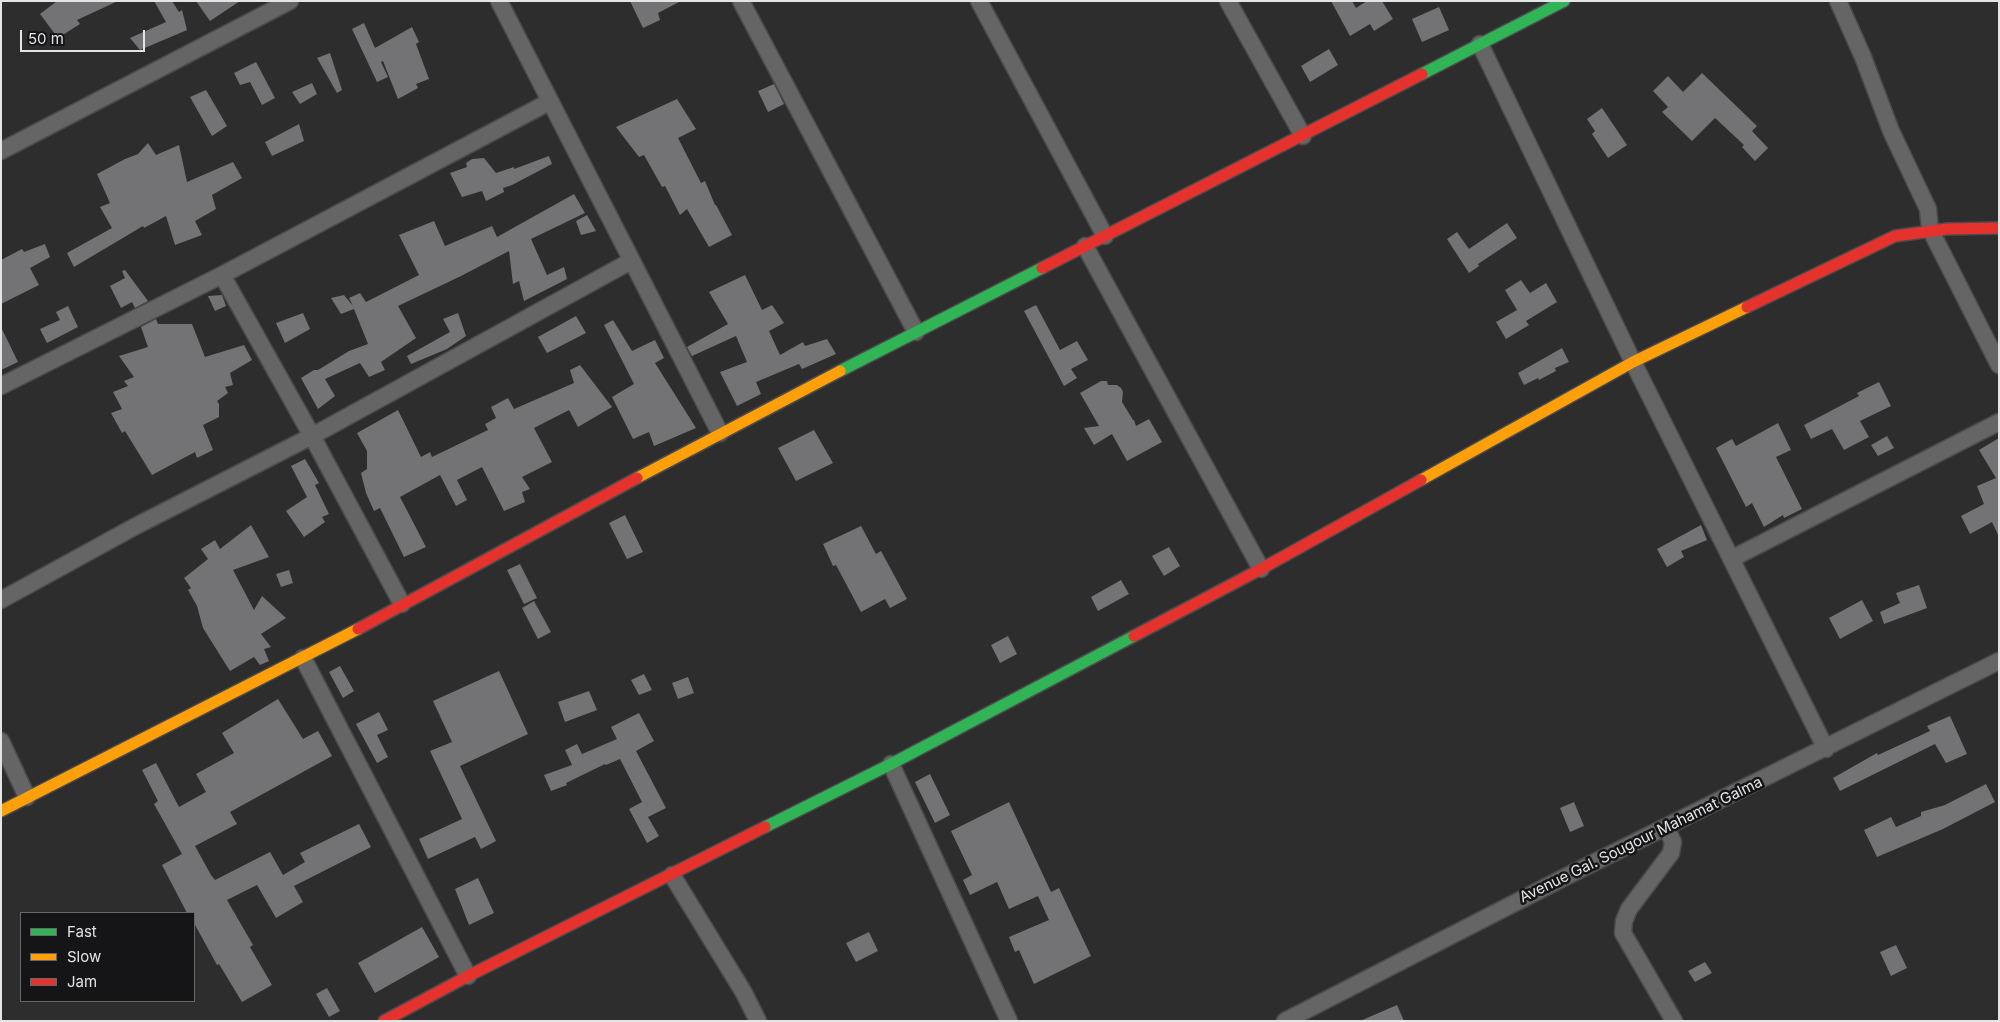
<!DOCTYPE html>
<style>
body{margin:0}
#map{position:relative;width:2000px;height:1022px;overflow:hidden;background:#2d2d2e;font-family:Inter,sans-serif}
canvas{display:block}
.frame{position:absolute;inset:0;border:2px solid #e4e3e6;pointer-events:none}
.legend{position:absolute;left:20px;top:912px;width:175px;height:90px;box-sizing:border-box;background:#151416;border:1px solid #686769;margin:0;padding:6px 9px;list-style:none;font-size:15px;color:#e4e3e6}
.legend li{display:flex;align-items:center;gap:10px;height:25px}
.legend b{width:25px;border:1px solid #686769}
.scale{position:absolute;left:20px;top:30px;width:125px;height:22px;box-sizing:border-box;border:2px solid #e4e3e6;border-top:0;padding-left:6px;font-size:15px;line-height:18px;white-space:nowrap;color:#e4e3e6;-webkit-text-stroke:4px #151416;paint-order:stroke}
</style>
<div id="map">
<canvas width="2000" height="1022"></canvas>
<div class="frame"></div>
<ul class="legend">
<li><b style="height:6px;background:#30b455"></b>Fast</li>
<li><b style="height:6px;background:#ff9f0a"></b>Slow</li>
<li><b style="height:6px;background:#e5322d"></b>Jam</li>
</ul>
<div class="scale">50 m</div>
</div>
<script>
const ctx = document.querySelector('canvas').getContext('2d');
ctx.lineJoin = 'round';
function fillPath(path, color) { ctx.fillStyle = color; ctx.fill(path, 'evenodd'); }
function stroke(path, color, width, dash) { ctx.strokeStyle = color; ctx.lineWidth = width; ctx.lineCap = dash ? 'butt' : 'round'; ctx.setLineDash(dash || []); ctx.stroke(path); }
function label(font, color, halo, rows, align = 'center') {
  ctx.font = font + ' Inter,sans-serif'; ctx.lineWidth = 5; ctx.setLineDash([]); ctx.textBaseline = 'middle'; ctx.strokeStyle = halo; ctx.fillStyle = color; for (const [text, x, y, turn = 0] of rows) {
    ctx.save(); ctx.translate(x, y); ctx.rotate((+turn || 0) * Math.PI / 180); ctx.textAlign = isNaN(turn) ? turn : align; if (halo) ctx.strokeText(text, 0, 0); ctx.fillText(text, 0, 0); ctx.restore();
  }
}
const building = new Path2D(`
 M57,1H118L77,20L80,24L58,38L40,14Z
 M154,1H172L179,12L182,10L187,30L140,50L130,38L166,22Z
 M196,1H240L210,21Z
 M630,1H681L658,13L660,20L643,28Z
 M1331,1H1352L1356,8L1367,1H1382L1393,19L1374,31L1370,24L1350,36Z
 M1439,7L1449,30L1422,42L1412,19Z
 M364,23L375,48L412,27L419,42L416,44L429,79L416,84L418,88L398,99L383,61L381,62L388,77L377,82L352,29Z
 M1329,49L1338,65L1310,82L1301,66Z
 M330,53L342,90L337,93L317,58Z
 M256,62L275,98L262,105L250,82L240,85L234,73Z
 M1702,73L1757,126L1752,131L1768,148L1755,161L1742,147L1744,145L1715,118L1692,141L1662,112L1668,107L1653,91L1668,76L1683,92Z
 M312,83L317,94L300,104L292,92Z
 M774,84L784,104L768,112L758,91Z
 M206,90L227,126L212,136L190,97Z
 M677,99L696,129L678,138L701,183L705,181L715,205H716L732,235L709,247L687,209L680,215L665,186L662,187L644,155L639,157L616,127Z
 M1602,108L1627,145L1608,158L1592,134L1595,131L1587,119Z
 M299,124L304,141L272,156L265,142Z
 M148,143L156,155L179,145L187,182L233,162L242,178L212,195L216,209L195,221L202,235L175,245L166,216L144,228L143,226L74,267L67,253L112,228L100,207L110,203L97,174L125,159L138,154Z
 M549,156L552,164L512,185L503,188L504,192L486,201L482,191L462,197L450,173L467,167L466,163L472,159L484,158L496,173L514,167V169Z
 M574,194L585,213L531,239L547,275L564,267L567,279L524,301L519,281L513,284L509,251L461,276L398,306L416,338L381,362L385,370L369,377L360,363L325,379L335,396L318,409L301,378L314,370H318L349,351L368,344L354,309L341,314L331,298L344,295L353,306L349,298L360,293L366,302L419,275L399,235L434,221L445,246L492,226L497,237Z
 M587,215L596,231L581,235L576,221Z
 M1507,223L1517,238L1478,264L1479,266L1469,273L1447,239L1457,232L1469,249Z
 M45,244L50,257L30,268L39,285L1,304V260L22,249L24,252Z
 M125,270L148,301L135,308L132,302L121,308L110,286L125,278L122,271Z
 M745,275L762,310L772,305L784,323L769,331L780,355L803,342L805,346L827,339L836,354L802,369L799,364L756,382L761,394L737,406L720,372L747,362L736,336L692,356L687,347L728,324L709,292Z
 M1521,280L1530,293L1546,283L1557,302L1526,321L1529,325L1506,339L1496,322L1517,310L1505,290Z
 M222,295L226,306L215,311L208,296Z
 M1036,305L1060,350L1077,341L1088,360L1071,369L1077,378L1064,386L1024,311Z
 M68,306L78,327L47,343L40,329L60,320L56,312Z
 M303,313L310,329L285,343L276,323Z
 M458,313L466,336L447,349L411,364L407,356L450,332L443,319Z
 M576,316L586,333L547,353L538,337Z
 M156,319L158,324H192L205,357L244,345L252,360L230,373L233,385L225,387L228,393L217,401L219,404V417L203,425L213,450L197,458L195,452L152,475L125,431L122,433L111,413L122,409L113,392L128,386L124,381L134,377L119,356L148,347L141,327Z
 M613,320L632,351L655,340L664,358L655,363L696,428L654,446L649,432L633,439L612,397L634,384L604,325Z
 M1,327L18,362L1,370Z
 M1562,348L1569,362L1555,368L1556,371L1539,380L1538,378L1524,385L1518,373Z
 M580,365L612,407L578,427L569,410L534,428L552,462L522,477L530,489L522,492L525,502L504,511L482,467L457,480L467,500L456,506L440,475L400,497L426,547L404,557L380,508L374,511L366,493L361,473L367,469V451L357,433L398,410L421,457L430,452L432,457L488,430L485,424L496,418L491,407L508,398L514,409L574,383L570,370Z
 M1101,381H1107L1108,385H1117L1121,388L1123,392L1122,402L1133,420H1134L1136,426L1149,419L1162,442L1127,461L1112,434L1094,445L1084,428L1099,426L1080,393Z
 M1879,382L1891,406L1860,421L1869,437L1844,450L1832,429L1811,439L1804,425L1859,396L1857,393Z
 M1778,423L1791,450L1776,457L1802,509L1784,518L1783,515L1764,527L1752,503L1746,507L1716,448L1732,439L1736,446Z
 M814,430L833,463L796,481L778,448Z
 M1887,436L1894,448L1878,456L1871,445Z
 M1999,438V537L1992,522L1970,534L1961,516L1984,504L1977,486L1996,478L1979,450Z
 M305,459L319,483L315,485L329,514L322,517L325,522L304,537L286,511L307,497L291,466Z
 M625,515L643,552L627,559L609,523Z
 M251,525L269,557L233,570L254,610L262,596L286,618L261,634L271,647L264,649L269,661L260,665L254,657L230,671L203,628L197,606L188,590L191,588L184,578L208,559L201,549L215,540L220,549Z
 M1701,525L1707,540L1681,551L1684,557L1667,567L1657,549Z
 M861,526L876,554L881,551L907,599L890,608L885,599L861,612L836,565L833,566L823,544Z
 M1169,547L1180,566L1164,576L1152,556Z
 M520,564L537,598L524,604L507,570Z
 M289,570L293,583L281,587L276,574Z
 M1121,580L1129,594L1098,611L1091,597Z
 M1919,585L1927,608L1884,624L1880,612L1900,603L1896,593Z
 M1862,600L1873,621L1840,639L1829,618Z
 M534,601L551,632L538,639L522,608Z
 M1008,636L1017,654L1000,663L991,645Z
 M340,666L354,691L343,698L329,672Z
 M499,671L528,734L460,766L496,841L481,849L475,837L428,859L419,839L462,819L430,751L452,742L433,701Z
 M644,674L652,690L639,695L631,680Z
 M688,677L694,693L678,699L672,683Z
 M589,691L597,710L565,722L558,702Z
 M278,699L303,739L318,731L332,756L230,812L237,824L195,846L211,875L215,880L270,852L283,875L305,862L300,853L359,824L371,847L294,886L303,902L276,918L257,885L227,900L253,945L250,947L272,985L242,1002L219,964L217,965L194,923V913H187L162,865L182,854L154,804L158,801L142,770L156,763L179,807L206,792L196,774L234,753L222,733Z
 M379,712L388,730L377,735L388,757L377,763L356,724Z
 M639,713L654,741L636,751L666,808L648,817L659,836L647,843L629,809L642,802L620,759L606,765L605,764L566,783L567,785L551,791L544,775L572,765L565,750L577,744L582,754L617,739L611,727Z
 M1950,716L1967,754L1946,763L1935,744L1840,791L1833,778L1877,753L1878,755L1930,731L1927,726Z
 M930,774L950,815L935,823L915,782Z
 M1986,784L1995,802L1943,829L1877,857L1864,830L1891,817L1896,827L1921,816V812L1945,805Z
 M1009,802L1051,892L1059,888L1091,956L1034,984L1019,950L1015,952L1009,937L1049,920L1038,896L1009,909L997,882L970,895L963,880L972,875L951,831Z
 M1574,802L1584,826L1570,832L1560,808Z
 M478,878L494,913L469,925L455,889Z
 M422,927L439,957L375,993L358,963Z
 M869,932L878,951L856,962L846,943Z
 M1896,945L1907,968L1891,976L1880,952Z
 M1705,962L1712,973L1695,982L1688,971Z
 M327,988L340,1011L329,1017L316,994Z
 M1397,1005L1404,1021H1360Z`);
const street = new Path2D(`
 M499,1L720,433
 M741,1L916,332
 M979,1L1105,236
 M1228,1L1303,136
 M1838,1L1863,57L1891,131L1928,209L1930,229L1999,365
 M1480,44L1633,362L1826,749
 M1,151L290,1
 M1085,246L1261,569
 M222,275L312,436L402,604
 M1,386L222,275L549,102
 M1731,559L1999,422
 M1,600L134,527L312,436L631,261
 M303,658L468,976
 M1,741L27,797
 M891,764L1009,1021
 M1666,827L1673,842L1671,853L1629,909L1624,921L1623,933L1674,1021
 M672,875L744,993L758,1021
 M1285,1021L1573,873L1999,661`);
const fast = new Path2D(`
 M1422,74L1564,1
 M840,371L1042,268
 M765,827L891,764L1134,636`);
const slow = new Path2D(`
 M637,478L840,371
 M1421,480L1633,362L1747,307
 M1,811L358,629`);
const jam = new Path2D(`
 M1042,268L1422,74
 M1747,307L1895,236L1947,229L1999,228
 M358,629L637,478
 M1134,636L1261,569L1421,480
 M384,1021L468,976L765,827`);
const streetNames = [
 ["Avenue Gal. Sougour Mahamat Galma",1641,840,-26]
];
fillPath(building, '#737375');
stroke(street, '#4b4b4c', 19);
stroke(fast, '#4b4b4c', 14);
stroke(slow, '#4b4b4c', 14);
stroke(jam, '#4b4b4c', 14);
stroke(street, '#656566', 16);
stroke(fast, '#30b455', 11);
stroke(slow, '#ff9f0a', 11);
stroke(jam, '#e5322d', 11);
label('15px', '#e4e3e6', '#151416', streetNames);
</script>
